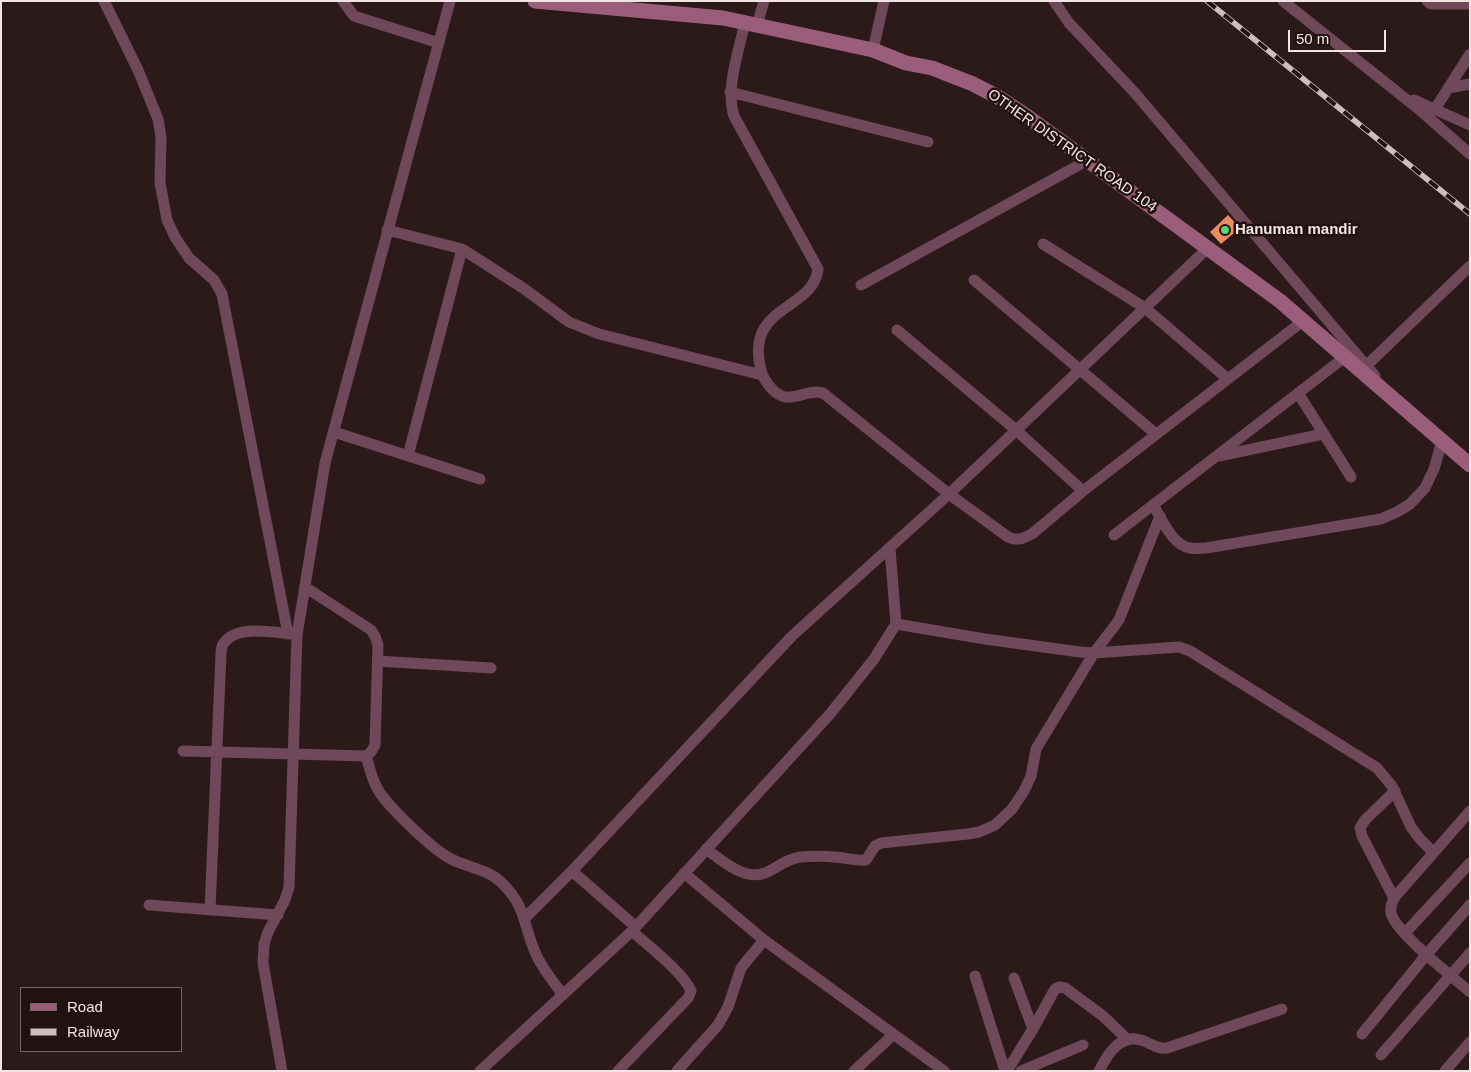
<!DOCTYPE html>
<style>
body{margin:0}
#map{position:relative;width:1471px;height:1072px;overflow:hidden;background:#2c1a1a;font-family:Helvetica,sans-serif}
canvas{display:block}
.frame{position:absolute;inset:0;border:2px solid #f1e4e4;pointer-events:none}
.legend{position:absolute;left:20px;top:987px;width:162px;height:65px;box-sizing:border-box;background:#211;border:1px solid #756565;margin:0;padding:6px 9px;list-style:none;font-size:15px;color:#f1e4e4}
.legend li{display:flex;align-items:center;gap:10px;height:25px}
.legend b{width:25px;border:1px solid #756565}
.scale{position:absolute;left:1288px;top:30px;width:98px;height:22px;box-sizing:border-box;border:2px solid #f1e4e4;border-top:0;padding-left:6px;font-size:15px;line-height:18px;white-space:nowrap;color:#f1e4e4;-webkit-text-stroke:4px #211;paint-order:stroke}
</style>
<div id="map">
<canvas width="1471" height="1072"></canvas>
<div class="frame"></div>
<ul class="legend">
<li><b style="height:6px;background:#9b5e7a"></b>Road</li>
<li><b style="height:6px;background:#ccbebe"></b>Railway</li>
</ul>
<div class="scale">50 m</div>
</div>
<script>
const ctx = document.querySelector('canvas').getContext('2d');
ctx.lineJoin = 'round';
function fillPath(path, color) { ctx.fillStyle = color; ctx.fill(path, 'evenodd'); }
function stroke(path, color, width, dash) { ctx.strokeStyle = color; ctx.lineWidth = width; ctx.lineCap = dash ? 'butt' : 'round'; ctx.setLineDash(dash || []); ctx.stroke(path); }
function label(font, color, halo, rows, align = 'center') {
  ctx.font = font + ' Helvetica,sans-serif'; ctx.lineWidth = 5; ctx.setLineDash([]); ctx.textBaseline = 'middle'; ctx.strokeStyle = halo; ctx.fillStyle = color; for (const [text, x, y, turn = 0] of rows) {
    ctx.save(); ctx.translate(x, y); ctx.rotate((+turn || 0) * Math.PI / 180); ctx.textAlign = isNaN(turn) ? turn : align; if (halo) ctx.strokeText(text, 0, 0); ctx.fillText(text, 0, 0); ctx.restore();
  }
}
const building = new Path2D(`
 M1228,215L1240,228L1221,244L1210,232Z`);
const street = new Path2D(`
 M104,1L138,70L158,119L161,137L160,183L167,220L175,237L189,258L214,280L222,294L288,634
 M343,1L354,16L439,43
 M1054,1L1069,23L1135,93L1375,376
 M1283,1L1421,111L1470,154
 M1427,1L1431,4H1470
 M745,22C739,51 725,88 734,116L818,269C813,312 744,304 761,370C763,379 772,392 782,396C793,401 809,389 823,393L949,494L1008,537L1014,539H1021L1032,534L1083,491L1303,321
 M757,25L764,1
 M873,50L884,1
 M1448,88L1470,84
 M730,92L928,142
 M1414,100L1470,125
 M1435,109L1470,54
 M387,230L462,249L523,288L569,322L599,334L762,375
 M1043,244L1145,308L1228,379
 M974,280L1156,434
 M861,285L1088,160
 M897,330L1016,430L1083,491
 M1366,366L1470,266
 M1298,393L1351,477
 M334,432L480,479
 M408,456L462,249
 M1219,456L1323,434
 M1153,505C1162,519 1172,545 1190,548C1195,549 1201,548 1206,548L1381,519L1397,512L1410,504L1425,488L1434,469L1442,441
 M1114,535L1345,357
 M896,624L985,639L1080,652L1094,653L1179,647L1190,651L1377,768L1392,786L1411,827L1420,839L1433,852
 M378,661L491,668
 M183,751L366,756L371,752L375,745L378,645L375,636L371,630L305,587
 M366,756C369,766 372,779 377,788C386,805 433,850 451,859C469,868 489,869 504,885C525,907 523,921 533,947C539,964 552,980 563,995
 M1470,811L1394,898C1392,902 1390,907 1391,913C1395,932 1453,977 1470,992
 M706,849C721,860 744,881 765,873C777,868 786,859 800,857C811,856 825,856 835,857C847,858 855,861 866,860L875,846L881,843L968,834L979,832L995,825L1012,809L1024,791L1031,776L1036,749L1094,653L1119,620L1160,516
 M572,871L636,927
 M684,873L764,940L944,1071
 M1394,898L1362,836L1360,828L1365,820L1395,791
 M149,905L278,915
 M210,909L221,654C221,651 222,645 224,643C237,624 275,633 294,634
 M525,918L572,871L792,636L949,494L1209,247
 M1405,933L1470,863
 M975,976L1005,1071
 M1014,978L1033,1029
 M1362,1034L1427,954L1470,905
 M1381,1055L1470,953
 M282,1071L263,963L264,944L268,932L285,900L289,887L297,635L325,463L450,1
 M480,1071L632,931L830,714L874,659L896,624L890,549
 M618,1071L688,998L691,991C684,973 647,945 632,931
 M677,1071L718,1025L728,1007L741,968L764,940
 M854,1071L893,1035
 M1007,1071L1033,1029L1055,989L1059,987L1065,988L1103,1016L1128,1040
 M1021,1071L1083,1045
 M1099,1071C1108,1053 1121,1032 1144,1041C1153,1045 1158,1049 1167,1048L1282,1009
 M1445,1071L1470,1042`);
const secondary = new Path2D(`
 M535,1L723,18L873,50L906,63L932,68L973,84L998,97L1028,117L1280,301L1470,465`);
const rail = new Path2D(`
 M1207,1L1470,214`);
const markers = [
 [1225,230,5,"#5ad56f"]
];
const streetNames = [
 ["OTHER DISTRICT ROAD 104",1072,151,35]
];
const poiNames = [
 ["Hanuman mandir",1235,230]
];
fillPath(building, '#ea8b62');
stroke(street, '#6f4859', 11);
stroke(secondary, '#9b5e7a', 15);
stroke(rail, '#ccbebe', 5.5);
stroke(rail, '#211', 4, [11]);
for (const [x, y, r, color] of markers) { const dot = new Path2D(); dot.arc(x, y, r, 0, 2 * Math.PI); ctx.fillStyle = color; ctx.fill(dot); stroke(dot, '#211', 2); }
label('15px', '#f1e4e4', '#211', streetNames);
label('bold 15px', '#f1e4e4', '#211', poiNames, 'left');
</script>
